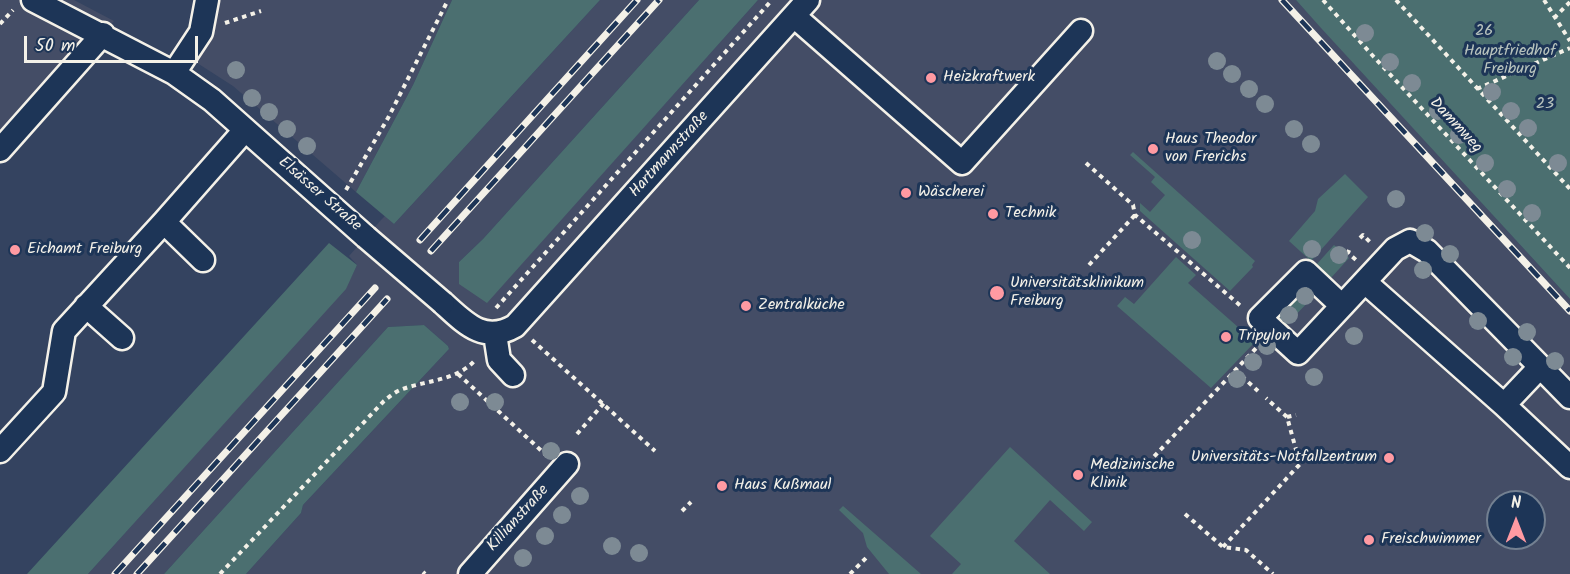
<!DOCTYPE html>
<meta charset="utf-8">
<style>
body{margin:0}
#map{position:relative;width:1570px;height:574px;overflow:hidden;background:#344360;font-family:Kalam,sans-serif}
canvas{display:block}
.north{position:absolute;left:1486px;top:490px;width:60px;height:60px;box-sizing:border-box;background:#1d3557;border:2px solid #738091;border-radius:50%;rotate:0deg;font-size:16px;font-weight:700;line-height:24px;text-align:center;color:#f4f1e8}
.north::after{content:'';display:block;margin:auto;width:21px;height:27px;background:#ff9aa2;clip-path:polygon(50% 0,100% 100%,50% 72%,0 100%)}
.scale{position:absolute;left:24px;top:36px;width:174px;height:27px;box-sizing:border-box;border:3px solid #f4f1e8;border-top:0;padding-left:8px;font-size:18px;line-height:21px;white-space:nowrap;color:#f4f1e8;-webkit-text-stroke:4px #1d3557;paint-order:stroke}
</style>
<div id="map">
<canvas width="1570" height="574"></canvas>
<div class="north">N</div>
<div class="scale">50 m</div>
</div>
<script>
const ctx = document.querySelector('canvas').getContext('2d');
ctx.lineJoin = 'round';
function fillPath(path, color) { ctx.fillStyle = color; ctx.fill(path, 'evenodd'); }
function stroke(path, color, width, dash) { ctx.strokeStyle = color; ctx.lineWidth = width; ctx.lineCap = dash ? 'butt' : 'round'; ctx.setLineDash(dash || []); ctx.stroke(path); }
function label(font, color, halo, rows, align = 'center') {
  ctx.font = font + ' Kalam,sans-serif'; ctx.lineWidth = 6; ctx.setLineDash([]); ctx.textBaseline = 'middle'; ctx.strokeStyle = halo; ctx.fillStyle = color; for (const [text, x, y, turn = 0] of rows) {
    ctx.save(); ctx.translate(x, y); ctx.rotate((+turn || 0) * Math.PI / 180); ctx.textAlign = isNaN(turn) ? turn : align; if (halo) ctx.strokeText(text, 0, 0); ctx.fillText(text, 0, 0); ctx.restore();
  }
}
const built = new Path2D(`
 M0,0H74L114,21L0,150Z
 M196,0H452L413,85L356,192L233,86L180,52L196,20Z
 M600,0H699L483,239L459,262L487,302L758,0H1296L1570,299V574H246L301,513L303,505L449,349L448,346L424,325L388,327L164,574H88L345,289L357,265L349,256L381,220L385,216L394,224ZM1498,502H1534V538H1498Z`);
const green = new Path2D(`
 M452,0H600L394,224L356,192L413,85Z
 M699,0H758L487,303L459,284V262L483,239Z
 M1296,0H1570V299L1321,28Z
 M1133,152L1255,261L1252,265L1253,267L1230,291L1140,211V203L1150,212L1165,195L1151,182L1155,177L1130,155Z
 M1345,174L1368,197L1311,261L1289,241L1315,211L1318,199Z
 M329,243L357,265L346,289L88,574H27Z
 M1334,245L1349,258L1330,279L1316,265Z
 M1176,257L1196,275L1188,283L1255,342L1211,388L1117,306L1125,297L1134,304Z
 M1305,287L1318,292L1282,329L1277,323L1276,316Z
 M424,325L448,346L449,349L303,505L301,513L246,574H164L388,327Z
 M1010,447L1092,522L1084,531L1050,500L1014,541L1050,574H952L961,564L930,536Z
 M843,506L921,574H889L867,547L863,533L839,510Z`);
const path = new Path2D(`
 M1323,0L1373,56L1570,268
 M1396,0L1570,189
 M1544,0L1570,41
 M1554,18L1570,2
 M225,23L261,11
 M0,24L13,10
 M1477,89L1570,48
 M1086,163L1133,205L1135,215L1242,307
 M346,190L388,118L448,0
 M1360,238L1363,235L1372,244
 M1349,250L1348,253L1356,260
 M1089,265L1135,215
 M496,308L772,0
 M532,340L655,451
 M1235,370L1258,391
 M458,374L546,455
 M1287,417L1296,415
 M577,434L604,403
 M1148,463L1259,345
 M682,511L691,502
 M1185,514L1223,547L1246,550L1273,574
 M1223,547L1300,464L1287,417L1266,398
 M423,572L425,574
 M220,574L384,401C389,397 395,392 400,390C426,380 458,381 476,359
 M850,574L868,556`);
const minor = new Path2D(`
 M33,0L174,73L212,100L366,237
 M794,16L962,163L1081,31
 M174,73L201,32L207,0
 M0,150L103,34
 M164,222L203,260
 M1365,282L1504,405
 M443,303C465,323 484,344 515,326L808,0
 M86,306L122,338
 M1342,306L1298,353L1260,318L1306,272L1342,306L1395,249L1410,241L1427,251L1570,397
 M495,334L499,360L513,375
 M1540,367L1504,405L1570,467
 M0,451L54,392L64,331L164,222L245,130
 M470,574L567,464`);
const rail = new Path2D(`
 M1282,0L1570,311
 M420,240L637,0
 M431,251L659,0
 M115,574L375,288
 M137,574L387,299`);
const minorBridge = new Path2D(`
 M366,237L443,303`);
const trees = [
 [1365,33],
 [1217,61],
 [1390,62],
 [236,70],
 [1232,74],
 [1412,83],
 [1249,89],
 [1492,92],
 [252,98],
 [1265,104],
 [1438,111],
 [1511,111],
 [269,112],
 [1528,128],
 [287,129],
 [1294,129],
 [1459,135],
 [1311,144],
 [307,146],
 [1485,163],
 [1558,163],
 [1507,189],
 [1396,199],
 [1532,213],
 [1425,233],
 [1192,240],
 [1312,249],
 [1450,254],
 [1339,255],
 [1423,270],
 [1305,296],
 [1289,315],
 [1478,321],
 [1527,332],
 [1354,336],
 [1267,346],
 [1513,357],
 [1555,361],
 [1253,362],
 [1314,377],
 [1237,379],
 [460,402],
 [495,402],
 [551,451],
 [580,496],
 [562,515],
 [545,536],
 [612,546],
 [639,553],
 [523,558]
];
const markers = [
 [931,78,6,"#ff9aa2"],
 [1153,149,6,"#ff9aa2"],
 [906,193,6,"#ff9aa2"],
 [993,214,6,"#ff9aa2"],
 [15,250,6,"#ff9aa2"],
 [997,293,8,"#ff9aa2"],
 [746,306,6,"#ff9aa2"],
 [1226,337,6,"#ff9aa2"],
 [1389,458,6,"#ff9aa2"],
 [1078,475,6,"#ff9aa2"],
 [722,486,6,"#ff9aa2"],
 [1369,540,6,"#ff9aa2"]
];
const parkNames = [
 ["26",1484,32],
 ["Hauptfriedhof",1510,52],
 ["Freiburg",1510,70],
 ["23",1545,105]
];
const poiNames = [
 ["Heizkraftwerk",943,78],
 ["Haus Theodor",1165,140],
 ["von Frerichs",1165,158],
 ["Wäscherei",918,193],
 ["Technik",1005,214],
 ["Eichamt Freiburg",27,250],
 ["Universitätsklinikum",1010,284],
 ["Freiburg",1010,302],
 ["Zentralküche",758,306],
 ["Tripylon",1238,337],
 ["Universitäts-Notfallzentrum",1377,458,"right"],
 ["Medizinische",1090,466],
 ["Klinik",1090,484],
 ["Haus Kußmaul",734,486],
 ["Freischwimmer",1381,540]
];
const streetNames = [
 ["Dammweg",1455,126,47],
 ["Hartmannstraße",670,155,-48],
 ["Elsässer Straße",319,195,41],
 ["Killianstraße",519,519,-48]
];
fillPath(built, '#444d66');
fillPath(green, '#4b6f70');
stroke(minor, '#f4f1e8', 27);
stroke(path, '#f4f1e8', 4, [4.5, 4.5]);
stroke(minor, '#1d3557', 22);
stroke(rail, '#f4f1e8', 7);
stroke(rail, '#1d3557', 4.5, [14]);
stroke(minorBridge, '#f4f1e8', 27, []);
stroke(minorBridge, '#1d3557', 22);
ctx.fillStyle = '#7d8a94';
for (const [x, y] of trees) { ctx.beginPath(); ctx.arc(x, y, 9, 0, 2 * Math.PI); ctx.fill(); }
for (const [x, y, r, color] of markers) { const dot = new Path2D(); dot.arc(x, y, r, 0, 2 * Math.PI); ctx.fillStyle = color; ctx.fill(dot); stroke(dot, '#1d3557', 2); }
label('16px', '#b9c4be', '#1d3557', parkNames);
label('16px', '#f4f1e8', '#1d3557', poiNames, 'left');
label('16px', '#f4f1e8', '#1d3557', streetNames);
</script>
